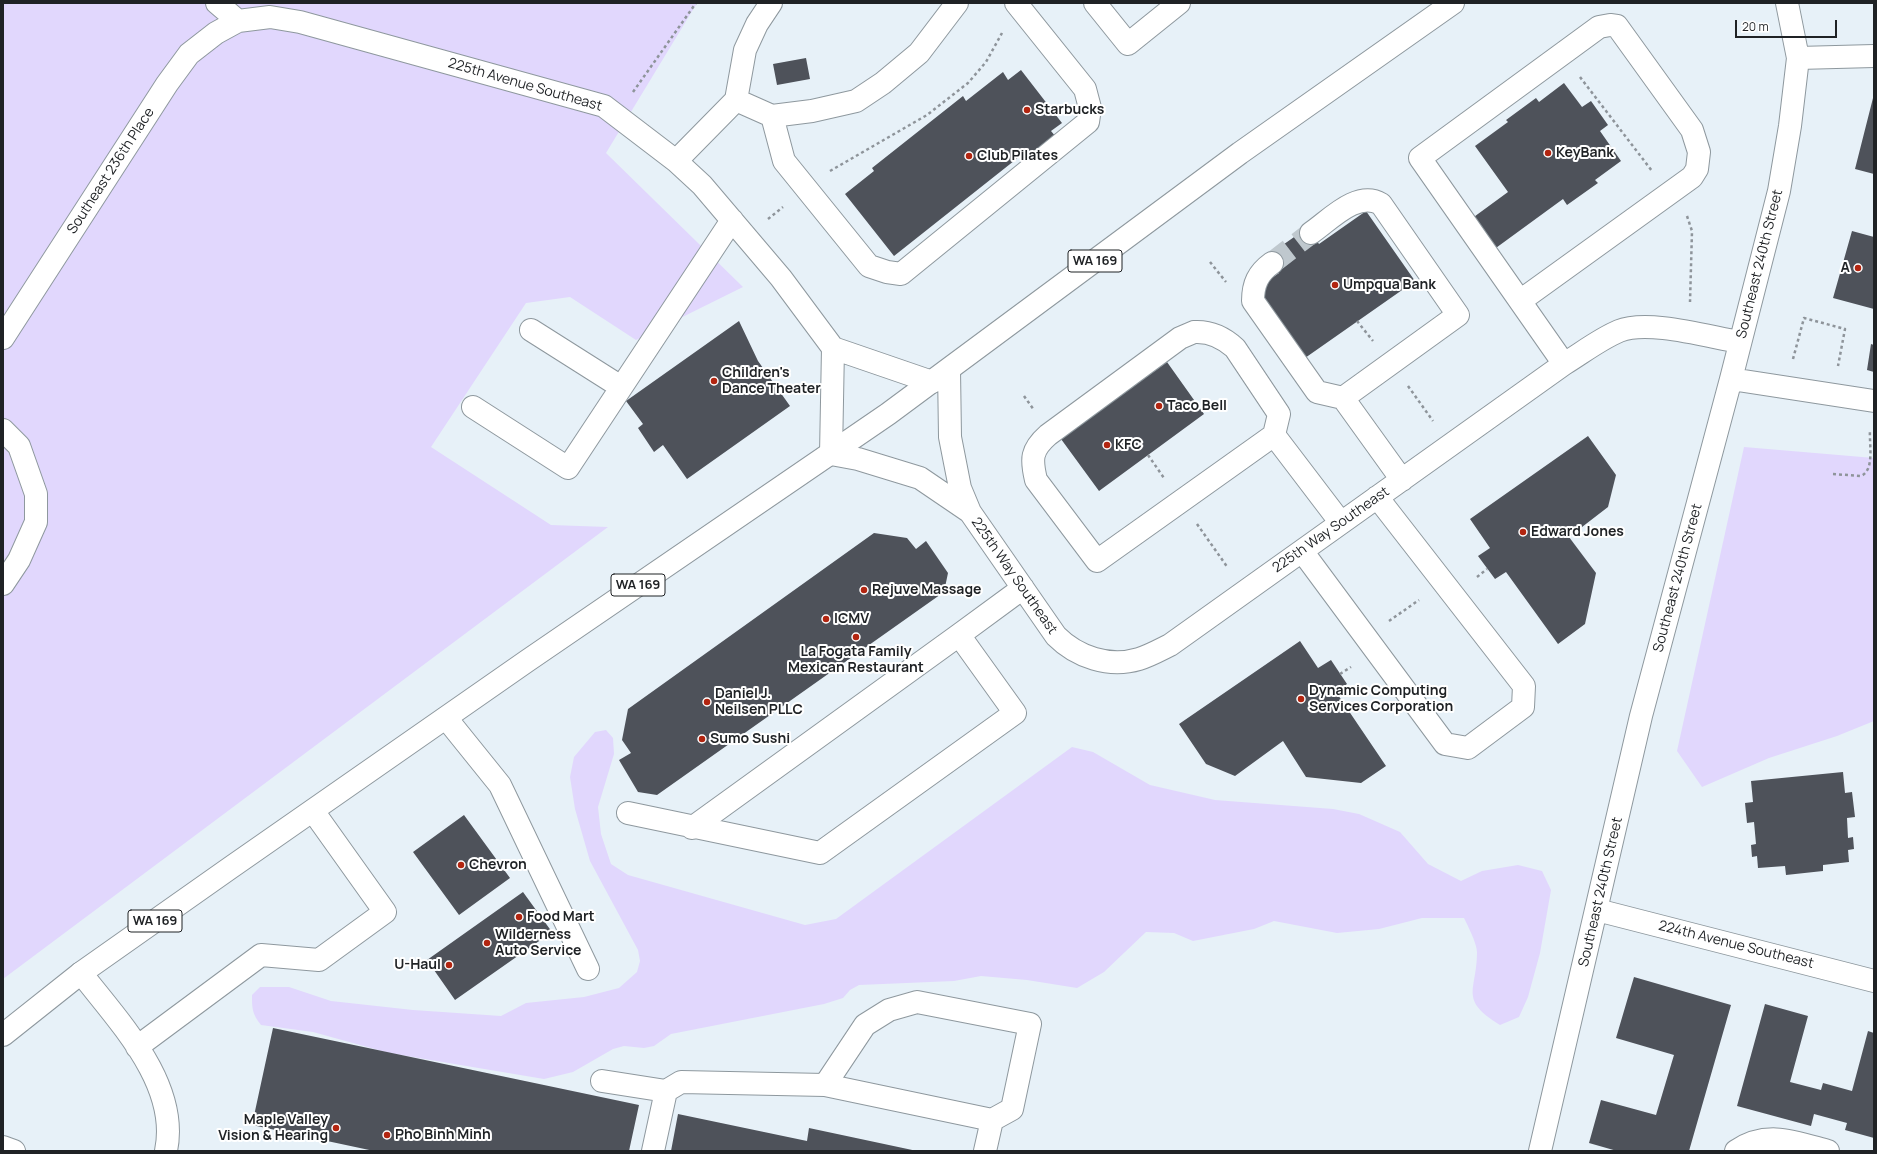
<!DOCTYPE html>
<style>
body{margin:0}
#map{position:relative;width:1877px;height:1154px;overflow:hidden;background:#e7f1f8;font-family:Manrope,sans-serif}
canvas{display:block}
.frame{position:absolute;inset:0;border:4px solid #1f2225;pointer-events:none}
.scale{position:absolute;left:1735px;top:20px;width:102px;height:18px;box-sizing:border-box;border:2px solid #1f2225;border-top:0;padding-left:5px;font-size:12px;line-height:14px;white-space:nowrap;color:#1f2225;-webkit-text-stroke:3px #fff;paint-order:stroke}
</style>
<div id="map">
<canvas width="1877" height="1154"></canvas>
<div class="frame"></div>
<div class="scale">20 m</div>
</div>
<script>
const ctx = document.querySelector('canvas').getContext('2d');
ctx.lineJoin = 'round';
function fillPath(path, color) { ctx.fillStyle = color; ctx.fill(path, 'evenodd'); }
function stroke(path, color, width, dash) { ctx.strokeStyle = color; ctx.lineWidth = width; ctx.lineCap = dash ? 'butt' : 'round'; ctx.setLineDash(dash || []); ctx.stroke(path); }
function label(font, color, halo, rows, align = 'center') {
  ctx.font = font + ' Manrope,sans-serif'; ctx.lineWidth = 4; ctx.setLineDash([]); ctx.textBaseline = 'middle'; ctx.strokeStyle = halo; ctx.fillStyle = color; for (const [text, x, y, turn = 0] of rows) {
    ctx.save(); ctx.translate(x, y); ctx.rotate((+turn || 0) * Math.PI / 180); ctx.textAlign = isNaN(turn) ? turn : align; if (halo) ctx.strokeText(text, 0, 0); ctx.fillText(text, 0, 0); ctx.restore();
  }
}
const green = new Path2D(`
 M3,3H697L606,153L743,287L636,340L570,297L526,303L431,447L551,525L608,527L3,979Z
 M1744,447L1874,458V721L1837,736L1769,758L1702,787L1677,751Z
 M606,730L613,738L614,754L598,807L601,834L611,864L628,875L805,925L836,919L1072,747L1093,752L1150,785L1215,800L1333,809L1359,814L1400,832L1428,864L1461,881L1482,871L1518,865L1542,871L1551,890L1540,953L1528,997L1519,1017L1500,1025C1458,999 1477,991 1477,952C1477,944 1468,926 1464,918H1422L1379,929L1337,933L1274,921L1254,929L1193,941L1174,933L1146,932L1104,972L1077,988L1027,980L981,976L954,981L859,985L850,990L843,998L824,1004L671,1034L654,1046L644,1048L624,1046L613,1049L573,1072L544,1079L389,1053L313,1032L261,1025C252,1014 252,1008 252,995L260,987H289L331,1001L413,1010L501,1016L526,1003L584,997L619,988L637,972L640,961L638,950L590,861L575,809L570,777L574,757L595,732Z`);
const building = new Path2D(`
 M806,58L810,79L777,85L773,64Z
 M1021,70L1062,123L1051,131L1061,143L1033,166L1024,153L894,256L845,194L874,171L872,168L963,96L966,101L1003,72L1008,80Z
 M1564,83L1582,107L1591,101L1608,125L1600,131L1621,161L1595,180L1598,183L1567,205L1563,199L1489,253L1467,222L1508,192L1475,146L1508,122L1506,120L1536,98L1539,102Z
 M1873,98H1874V174L1855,169Z
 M1366,211L1415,281L1305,358L1256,289L1279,273L1267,256L1307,228L1319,244Z
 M1852,231L1874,237V309L1833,298Z
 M739,321L758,361L790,406L687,479L663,445L654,452L638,428L643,424L626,401Z
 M1871,344L1874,345V372L1867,370Z
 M1167,362L1204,414L1099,491L1061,439Z
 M1588,436L1616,475L1608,507L1569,537L1596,573L1585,624L1558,644L1506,572L1495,579L1478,556L1490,548L1470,519Z
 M874,533L907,538L916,549L926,541L948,573L944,592L657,795L638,792L619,760L631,753L622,740L628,709Z
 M1300,641L1318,668L1331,660L1347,684L1336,692L1386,766L1361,783L1306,777L1283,741L1235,776L1206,764L1179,724Z
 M1843,772L1845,793L1852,792L1855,817L1847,818L1848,838L1853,837L1854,849L1848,850L1849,862L1823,865V871L1786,875L1785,866L1758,868L1757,856L1752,857L1751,845L1756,844L1754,822L1747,823L1745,803L1753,802L1751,781Z
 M464,815L510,878L459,915L413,852Z
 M523,892L552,932L455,1000L427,960Z
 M1634,977L1731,1005L1689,1151H1617L1589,1143L1601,1100L1656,1115L1674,1055L1616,1038Z
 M1765,1004L1808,1016L1790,1082L1821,1090L1823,1083L1852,1091L1868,1031L1874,1033V1138L1845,1130L1847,1123L1814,1114L1811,1126L1737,1106Z
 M273,1028L639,1105L629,1151H374L252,1125Z
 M678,1114L807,1141L809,1128L917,1151H671Z`);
const minorTunnel = new Path2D(`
 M1272,263L1311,233`);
const path = new Path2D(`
 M1580,77L1652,171
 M633,92L696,3
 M830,171L927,115L968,83L986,62L1002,33
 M1687,216L1692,231L1690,302
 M768,219L783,207
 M1210,262L1226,282
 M1357,321L1373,341
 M1793,359L1804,318L1845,329L1838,366
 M1408,386L1433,421
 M1024,396L1034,410
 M1148,455L1164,478
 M1833,474L1861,476C1875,470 1869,444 1870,430
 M1197,524L1228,568
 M1477,577L1487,569
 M1389,621L1419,600
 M1340,674L1351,667`);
const minor = new Path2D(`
 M217,3L238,21
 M1095,3L1128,44L1179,3
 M1798,58L1874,56
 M736,100L745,50L757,24L771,3
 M772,116L784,161L869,266L887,272L901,274L1088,122L1090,108L1085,89L1016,3
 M676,161L736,100L772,116L812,111L856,101L883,83L919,53L957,3
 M1311,233C1330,220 1357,190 1381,204L1458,315L1343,398
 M1272,263C1258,273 1253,284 1253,301L1317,392L1343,398L1402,480
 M1520,301L1692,177L1697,169L1699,152L1692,130L1617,26L1610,25L1599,27L1420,158L1564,364
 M531,330L621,387
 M1194,332C1210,331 1223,337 1235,348L1279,414L1274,435L1097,561L1036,480C1031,459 1031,450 1048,435L1180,338Z
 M3,338L167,84L189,54L216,33L238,21L270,17L300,22L604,106L676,161L702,185L781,278L833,348
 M833,348L831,454L858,459L920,478L970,512
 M833,348L932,382
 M949,370L950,437L960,488L970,512L1056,636C1077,657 1109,668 1139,659C1149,656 1160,650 1170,645L1564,364C1582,353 1600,339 1619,331C1648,319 1709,337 1740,342
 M1731,379L1874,401
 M473,407L568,468L732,220
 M3,430L19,446L36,494V522L19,560L3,584
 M1274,435L1341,523
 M1302,551L1445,744L1468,748L1523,707L1524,686L1377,497
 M446,718L500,785L588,969
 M628,813L820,853L1015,713L959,635
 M692,828L959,635L1023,588
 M1597,910L1874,981
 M81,973C118,1021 180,1084 166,1151
 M137,1047L261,955L319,960L385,912L313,811
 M602,1081L666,1091L681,1082L825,1085L992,1120L1012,1109L1030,1024L917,1002L889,1010L865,1025L825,1085
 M3,1147L14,1151
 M653,1151L666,1091
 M985,1151L992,1120
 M1540,1151L1641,716L1731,379L1779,191L1790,126L1798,58L1787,3
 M1736,1151C1767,1130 1795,1142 1828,1151`);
const major = new Path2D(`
 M3,1035L81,973L230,868L527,661L888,414L1240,153L1453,3`);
const markers = [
 [1027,110,4,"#b22510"],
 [1548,153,4,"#b22510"],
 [969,156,4,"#b22510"],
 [1858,268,4,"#b22510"],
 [1335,285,4,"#b22510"],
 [714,381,4,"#b22510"],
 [1159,406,4,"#b22510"],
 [1107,445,4,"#b22510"],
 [1523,532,4,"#b22510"],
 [864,590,4,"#b22510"],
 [826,619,4,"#b22510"],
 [856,637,4,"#b22510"],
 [1301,699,4,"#b22510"],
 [707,702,4,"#b22510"],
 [702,739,4,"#b22510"],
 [461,865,4,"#b22510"],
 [519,917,4,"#b22510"],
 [487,943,4,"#b22510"],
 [449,965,4,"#b22510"],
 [336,1128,4,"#b22510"],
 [387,1135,4,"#b22510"]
];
const shields = [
 [1095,261,54],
 [638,585,54],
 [155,921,54]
];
const shieldNames = [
 ["WA 169",1095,261],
 ["WA 169",638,585],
 ["WA 169",155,921]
];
const streetNames = [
 ["225th Avenue Southeast",525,85,16],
 ["Southeast 236th Place",111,171,-57],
 ["Southeast 240th Street",1760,264,-76],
 ["225th Way Southeast",1331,530,-35],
 ["225th Way Southeast",1014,576,55],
 ["Southeast 240th Street",1678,578,-75],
 ["Southeast 240th Street",1601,892,-77],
 ["224th Avenue Southeast",1736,945,14]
];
const poiNames = [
 ["Starbucks",1035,110],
 ["KeyBank",1556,153],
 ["Club Pilates",977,156],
 ["A",1850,268,"right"],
 ["Umpqua Bank",1343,285],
 ["Children's",722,373],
 ["Dance Theater",722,389],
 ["Taco Bell",1167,406],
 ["KFC",1115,445],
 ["Edward Jones",1531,532],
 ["Rejuve Massage",872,590],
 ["ICMV",834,619],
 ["La Fogata Family",856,652,"center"],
 ["Mexican Restaurant",856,668,"center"],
 ["Dynamic Computing",1309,691],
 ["Services Corporation",1309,707],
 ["Daniel J.",715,694],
 ["Neilsen PLLC",715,710],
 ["Sumo Sushi",710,739],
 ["Chevron",469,865],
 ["Food Mart",527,917],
 ["Wilderness",495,935],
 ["Auto Service",495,951],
 ["U-Haul",441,965,"right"],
 ["Maple Valley",328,1120,"right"],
 ["Vision & Hearing",328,1136,"right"],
 ["Pho Binh Minh",395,1135]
];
fillPath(green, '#e1d7fd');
fillPath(building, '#4e525a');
stroke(minorTunnel, '#bfc8ce', 22, [22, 11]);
stroke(minor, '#8e989e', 24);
stroke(major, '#8e989e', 24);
stroke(path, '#8e949a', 2.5, [3, 3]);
stroke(minor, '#fff', 22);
stroke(major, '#fff', 22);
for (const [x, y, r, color] of markers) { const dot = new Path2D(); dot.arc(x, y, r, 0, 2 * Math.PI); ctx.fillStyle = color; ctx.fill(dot); stroke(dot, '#fff', 1.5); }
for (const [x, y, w] of shields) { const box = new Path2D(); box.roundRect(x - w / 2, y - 11, w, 22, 3); ctx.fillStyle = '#fff'; ctx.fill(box); stroke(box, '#1f2225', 1); }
label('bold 13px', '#1f2225', null, shieldNames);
label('14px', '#1f2225', '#fff', streetNames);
label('bold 14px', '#1f2225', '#fff', poiNames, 'left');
</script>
